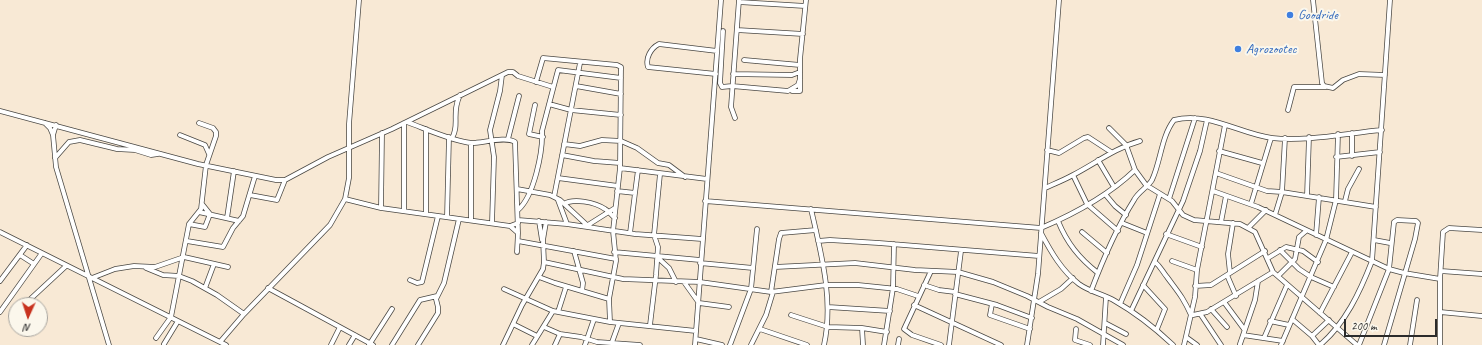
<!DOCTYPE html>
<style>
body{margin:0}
#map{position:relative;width:1482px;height:345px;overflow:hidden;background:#f8e9d5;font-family:Caveat,sans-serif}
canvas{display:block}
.north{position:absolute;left:8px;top:297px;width:40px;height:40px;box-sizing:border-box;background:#fbf7ec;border:1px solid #a8a59f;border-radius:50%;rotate:183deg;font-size:11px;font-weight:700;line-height:16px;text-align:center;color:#2b2b2b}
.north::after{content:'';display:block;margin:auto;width:14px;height:18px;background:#c8321e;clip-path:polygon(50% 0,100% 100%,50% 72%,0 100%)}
.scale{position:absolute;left:1344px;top:319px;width:93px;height:18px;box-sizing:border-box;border:2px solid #2b2b2b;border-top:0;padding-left:5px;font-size:12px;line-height:14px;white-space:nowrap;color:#2b2b2b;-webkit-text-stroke:3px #fbf7ec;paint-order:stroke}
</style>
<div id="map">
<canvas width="1482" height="345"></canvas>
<div class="north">N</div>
<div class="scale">200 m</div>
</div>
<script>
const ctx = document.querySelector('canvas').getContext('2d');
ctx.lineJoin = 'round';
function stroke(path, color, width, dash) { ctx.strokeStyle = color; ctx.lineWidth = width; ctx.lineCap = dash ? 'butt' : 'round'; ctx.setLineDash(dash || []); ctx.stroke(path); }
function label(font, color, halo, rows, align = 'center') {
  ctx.font = font + ' Caveat,sans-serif'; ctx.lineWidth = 4; ctx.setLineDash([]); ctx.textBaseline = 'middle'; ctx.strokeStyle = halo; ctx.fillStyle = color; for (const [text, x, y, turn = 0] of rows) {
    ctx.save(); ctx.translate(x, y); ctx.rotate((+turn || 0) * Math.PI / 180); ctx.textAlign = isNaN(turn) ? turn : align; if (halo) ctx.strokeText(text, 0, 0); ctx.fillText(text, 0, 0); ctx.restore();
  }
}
const minor = new Path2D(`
 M1313,0L1322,83L1324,86L1333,88L1343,80L1359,74L1385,75
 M739,2L805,6
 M737,30L803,34
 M723,31L720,83L722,87L732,86L788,91L798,85L800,79
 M744,60L800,65
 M716,74L648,67C645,58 651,48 659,44L717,51
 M733,74L792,75L800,72
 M536,82L543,58L617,65L621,67L620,168L613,231L616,261L609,299L610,322
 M576,86L621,94
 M792,91H800V59L806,0
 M549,104L571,110L621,115
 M535,105L529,134L543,137
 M1288,110L1294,87H1326
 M0,111L198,164L276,180H285L328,157L392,129L508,72H513L518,76L553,87
 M735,118L731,107L739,0
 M407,122C424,128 454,142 472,143C483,143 506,136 515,142L518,233
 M45,123L50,128L53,135
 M404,123V210
 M56,125L53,135L56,167L109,345
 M1109,128L1126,145L1135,170L1146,185L1172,201L1183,215L1194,220L1240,224L1255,232L1273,272L1357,345
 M1352,133V156
 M180,135L205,145L209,154
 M452,138C460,125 451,113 460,95
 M508,139L519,96
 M564,144L580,146L602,140L621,141L637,148L658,163L669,165L685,177
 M1047,150L1059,153L1084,138L1088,137L1111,152
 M1219,151L1262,163
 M562,155L594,161L620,163
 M1336,157L1380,152
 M55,158L69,142L80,140L117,149L135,150L151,155L158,154
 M1098,160L1114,187
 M620,168L707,179
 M1216,173L1267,191L1282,192L1376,207
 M1073,175L1087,204L1118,231
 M558,178L618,186
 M1045,188C1054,184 1064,180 1073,175C1096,163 1115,148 1140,141
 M517,189L550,195L560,200L589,227
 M617,191L635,193L630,233
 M1213,191L1258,207L1389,269L1404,273L1440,279
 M635,193L638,170
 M1105,194L1115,206L1126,215
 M250,195L277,200L285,180
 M1307,196L1309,137
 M554,197L580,63
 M345,199L381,208L510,226L518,223
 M1169,199L1195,118
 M558,200L567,224
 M705,201L1041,228C1074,214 1109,195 1135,170
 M1345,201L1348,189L1359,169
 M564,204C573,198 595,202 605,209C609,211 611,215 615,218
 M1251,204L1271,138
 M381,208L382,133
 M811,209C821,253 834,300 824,345
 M518,210C534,196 543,152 542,131L558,70L621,78
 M199,212L239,221
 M426,214V129
 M1275,215L1282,192L1285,138
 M447,217L449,137
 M227,218L234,171
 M471,220V143
 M518,220L567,224L635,234L702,239
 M539,221L542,240
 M1058,221C1067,243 1079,258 1098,273
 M1221,222L1226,196
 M492,223L494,157L490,130L500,91L502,75
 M1122,223L1147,233
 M189,224L205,227L210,214L202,204
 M588,225L615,208
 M510,226L518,233L517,252
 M1249,227L1266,210
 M0,232L226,345
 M1082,232L1107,253
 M1041,233C1051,252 1062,271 1079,284C1090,292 1103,294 1115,301C1136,313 1155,328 1173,345
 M1166,234L1202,247
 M1316,235L1319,197
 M1374,240L1390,243
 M187,241L223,247L233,228L243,216L255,176
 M518,241L616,259
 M818,241L830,240L879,243L1039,256
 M1280,250L1299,269L1311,277L1334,287
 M574,251L583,283L582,291
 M614,252L700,260
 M20,255L34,264
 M657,257L669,268L676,282
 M1268,258L1286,247L1303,251L1318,262
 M1172,261L1197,270
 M544,262L623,279L700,282L771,292L826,285H858L897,289L918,296
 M1155,262C1161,267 1162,271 1167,277C1178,292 1183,297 1191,315H1193L1207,312L1273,272
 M700,263L753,268
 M775,267L855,263L915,270L958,272L993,282L1027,296L1048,307L1077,319L1123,345
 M146,268L163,275L179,276L192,281L217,295L244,314
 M931,271L904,329L912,335L941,345
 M1441,271L1482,274
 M1230,273L1228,254L1233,223
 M1227,275L1236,296
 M1278,276L1295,259L1299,237L1306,231
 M539,277L555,283L609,299
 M92,278L115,269L134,266L155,267L184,257L228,267
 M410,280L417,283L422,282L438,216
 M0,281L27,245
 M684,282L699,303L729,307
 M924,285L939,290L955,292
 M1143,285L1165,309L1157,329
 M1195,286L1211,285L1265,251
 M205,288L214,264
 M268,288L373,345
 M504,289L553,311L610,322L696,331
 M1091,291C1102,262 1117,227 1134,200C1138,192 1148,187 1152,180C1161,161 1161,137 1174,120C1208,111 1240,134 1272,138C1305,142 1348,133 1382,130
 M771,292L779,239L781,233L816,230
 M955,294L997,305L1032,318
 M1039,302L1061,289L1073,278
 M1224,302L1244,329
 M992,304L990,315L1030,329
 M1120,304L1137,265L1160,194
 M24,305L66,266
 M914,305L1001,345
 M828,307L890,311
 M1211,309L1227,327
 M1131,311L1183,201L1200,151L1207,120
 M0,312L42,253
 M558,312L566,287
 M1440,312L1482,316
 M1320,313L1352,252
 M791,315L828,327L862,328L887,332
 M1201,315L1221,345
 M1292,319L1312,336L1319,345
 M1270,321L1289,325
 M1105,323L1126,334
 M513,324L537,336
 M650,325L656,275L658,247L654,235L660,174
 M544,327L560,334L581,337L597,342L640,345
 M862,328L863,345
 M760,329L807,345
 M1076,329L1075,340L1090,345
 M1243,335L1283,341
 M1312,336L1329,320
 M1186,337L1197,345
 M156,338L171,317L189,224L201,209L206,165L216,136V132L213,128L199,123
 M1264,338L1287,285
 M696,339L722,345
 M220,342L244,314L330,225L345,199L349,178V124L359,0
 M164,344L178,321
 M1240,344L1255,300L1258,281
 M331,345L340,327
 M349,345L355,335
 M369,345L392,309
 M392,345L420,300L437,296
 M418,345L438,313V307L436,299L444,283L459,219
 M503,345L522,305L543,269L544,262L543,240L546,222
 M532,345L553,311
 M555,345L560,334
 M585,345L594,319
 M611,345L619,323
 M695,345L721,0
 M730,345L751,289L757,229
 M751,345L766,315L773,292
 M884,345L893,288L894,244
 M898,345L899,339
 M949,345L961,251
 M1027,345L1038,274L1059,0
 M1103,345L1106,297
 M1184,345L1195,297L1197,270L1225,125
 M1281,345L1326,240L1336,200L1338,134
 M1320,345C1345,324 1360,292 1372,261L1390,0
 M1359,345L1389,269L1394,222L1397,220L1416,221L1418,223L1415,239L1384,345
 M1410,345L1417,300
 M1440,345V279L1443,232L1449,228L1482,230`);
const markers = [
 [1290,15,4,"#3f7fe0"],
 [1238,49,4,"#3f7fe0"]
];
const shopNames = [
 ["Goodride",1298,15],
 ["Agrozootec",1246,49]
];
stroke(minor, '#4a4844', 5.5);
stroke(minor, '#fff', 4);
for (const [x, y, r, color] of markers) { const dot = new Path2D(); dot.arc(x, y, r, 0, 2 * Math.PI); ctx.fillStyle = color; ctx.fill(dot); stroke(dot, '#fbf7ec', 1.5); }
label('14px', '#366cbe', '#fbf7ec', shopNames, 'left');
</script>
